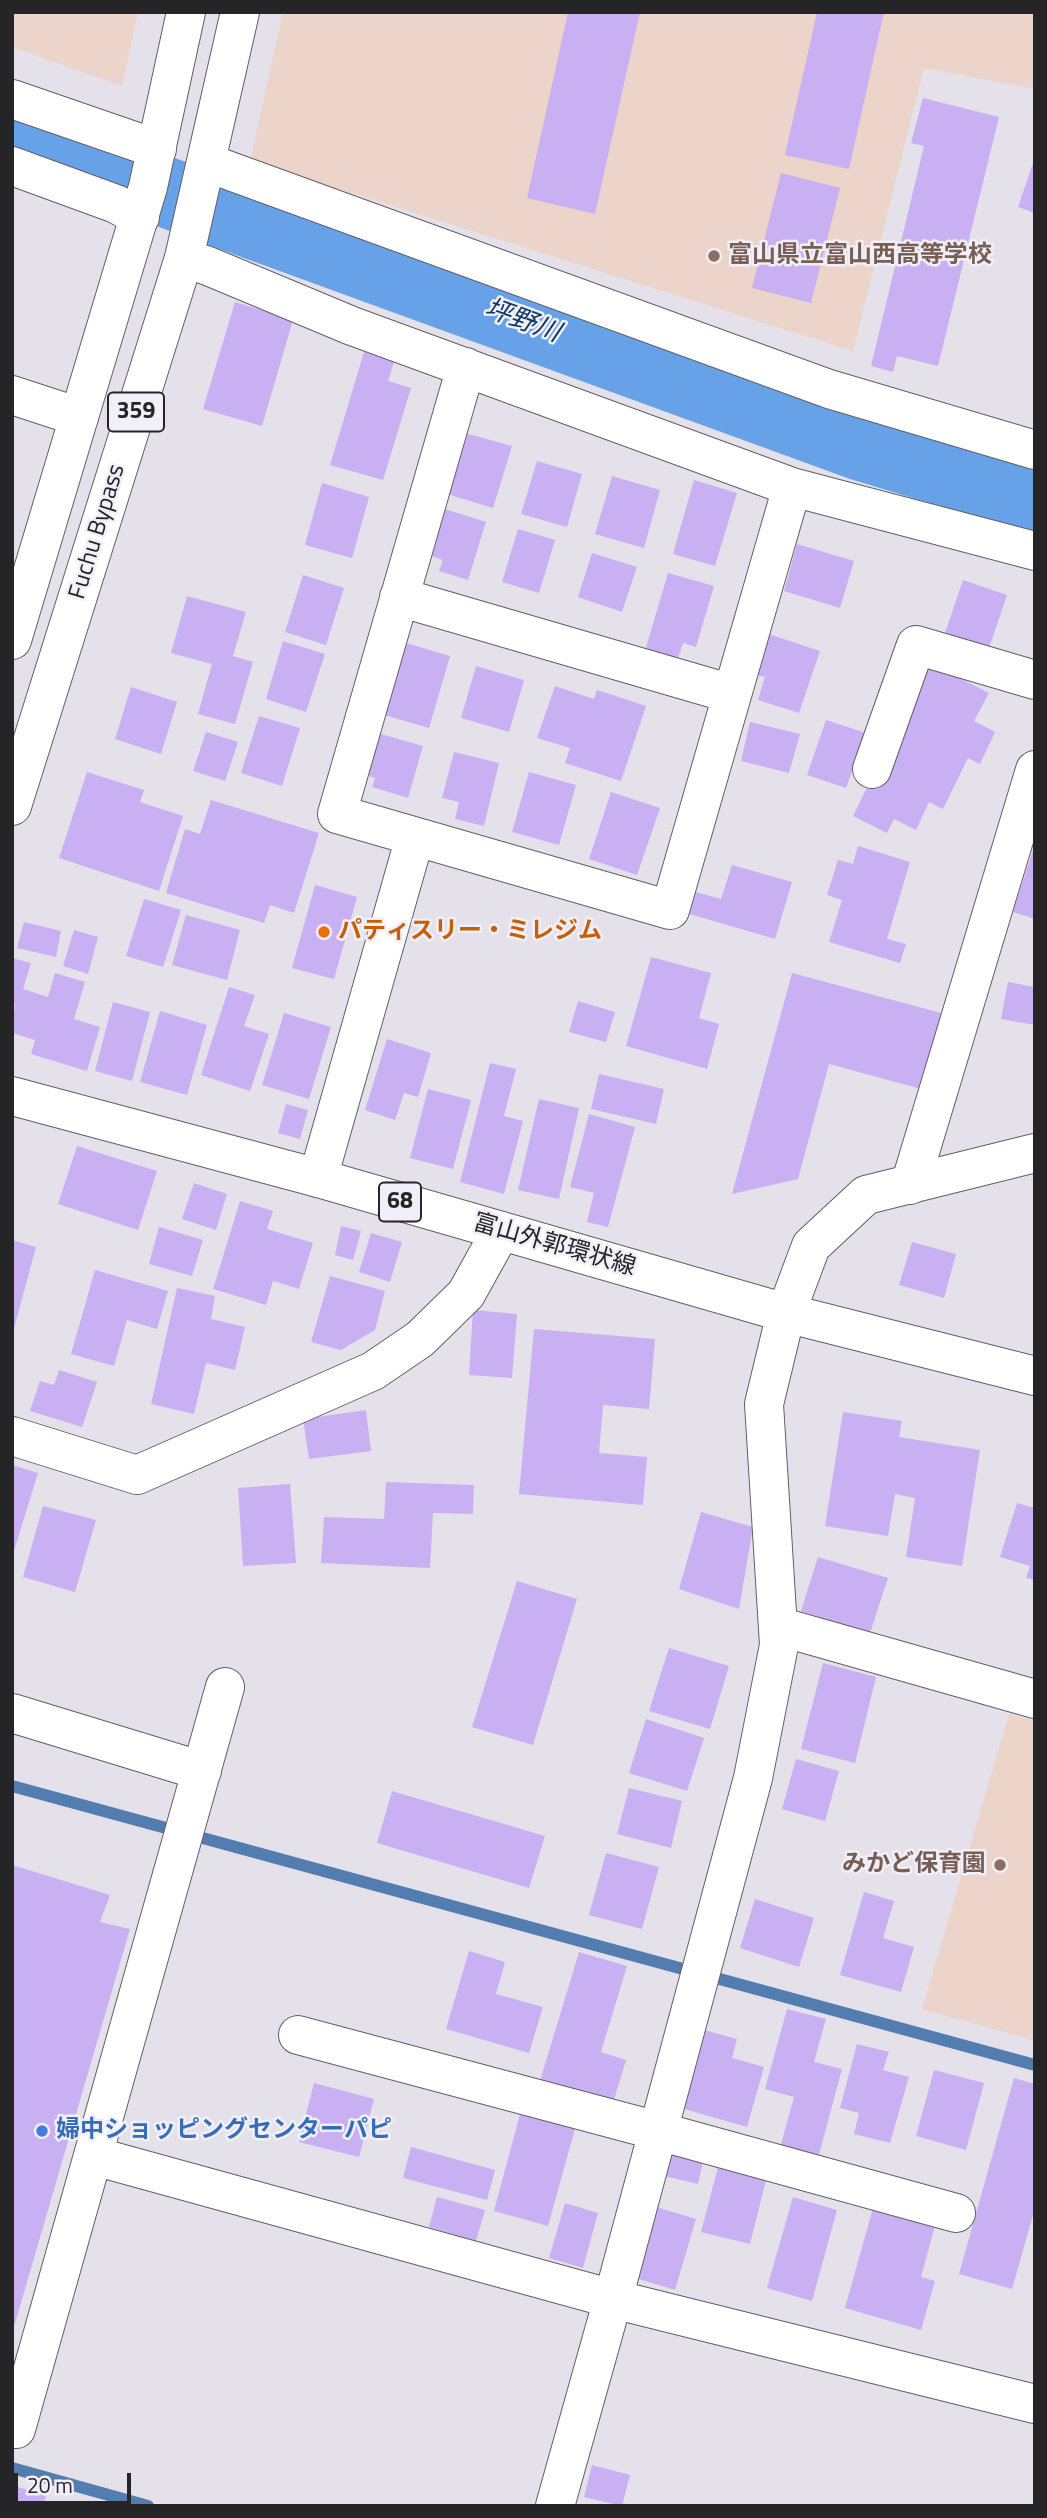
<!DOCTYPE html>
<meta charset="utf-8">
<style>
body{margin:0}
#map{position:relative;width:1047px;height:2518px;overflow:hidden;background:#e4e1ea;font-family:"Titillium Web",sans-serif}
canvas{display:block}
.frame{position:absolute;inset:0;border:14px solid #252427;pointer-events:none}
.scale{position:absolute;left:14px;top:2473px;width:117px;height:32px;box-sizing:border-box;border:4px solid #252427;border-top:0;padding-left:9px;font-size:21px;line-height:24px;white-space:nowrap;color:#252427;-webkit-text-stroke:5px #f1eff7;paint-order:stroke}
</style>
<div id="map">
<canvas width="1047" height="2518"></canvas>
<div class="frame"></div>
<div class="scale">20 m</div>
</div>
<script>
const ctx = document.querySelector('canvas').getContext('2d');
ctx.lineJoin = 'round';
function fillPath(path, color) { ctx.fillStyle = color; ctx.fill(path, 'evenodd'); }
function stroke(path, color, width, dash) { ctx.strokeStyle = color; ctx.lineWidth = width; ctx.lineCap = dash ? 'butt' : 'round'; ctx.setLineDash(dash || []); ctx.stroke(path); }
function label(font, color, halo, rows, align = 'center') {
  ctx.font = font + ' "Titillium Web","Noto Sans JP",sans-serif'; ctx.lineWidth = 5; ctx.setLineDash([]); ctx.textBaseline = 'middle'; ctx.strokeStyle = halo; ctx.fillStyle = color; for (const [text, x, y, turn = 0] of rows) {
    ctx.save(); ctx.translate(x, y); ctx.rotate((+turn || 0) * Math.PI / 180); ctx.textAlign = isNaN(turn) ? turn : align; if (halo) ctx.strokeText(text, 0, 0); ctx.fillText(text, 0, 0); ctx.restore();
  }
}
const education = new Path2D(`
 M12,12H138L122,86L12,47Z
 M283,12H1035V89L924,68L853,351L250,161Z
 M1009,1714L1035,1721V2041L922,2009Z`);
const stream = new Path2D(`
 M12,1786L1035,2065
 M12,2468L148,2506`);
const river = new Path2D(`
 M12,136L862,446L1003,489L1035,496`);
const building = new Path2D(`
 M568,12H640L595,214L527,198Z
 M817,12H884L849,169L785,155Z
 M923,98L999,117L938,366L897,356L893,372L871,366L924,146L911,143Z
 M1035,157V213L1018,207Z
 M781,173L840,188L811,303L752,288Z
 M235,302L293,320L262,426L203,409Z
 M364,352L394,362L388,381L411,388L383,480L330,465Z
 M465,433L512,446L493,508L447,494Z
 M537,461L582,474L567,527L521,514Z
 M612,476L660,490L644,548L595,534Z
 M694,480L737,493L715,566L673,554Z
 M322,483L369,497L352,558L305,545Z
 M442,508L486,522L468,580L439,571L443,560L428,555Z
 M518,529L555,540L539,593L502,582Z
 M797,544L854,561L840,608L784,591Z
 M592,553L637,567L622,612L578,597Z
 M668,573L714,586L696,647L683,643L677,661L645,651Z
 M303,575L344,588L326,645L285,632Z
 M963,580L1007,595L988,651L944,636Z
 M187,596L246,612L233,656L253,662L235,724L198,714L212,664L171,653Z
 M766,633L820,651L799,713L758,700L765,677L753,674Z
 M283,641L325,654L306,712L266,699Z
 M406,643L450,656L429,728L384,715Z
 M927,662L989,693L974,721L995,732L980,764L968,758L943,809L929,802L916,830L894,819L887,833L853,816L880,761L892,766L899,751L887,745Z
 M476,666L524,680L509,732L461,718Z
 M555,686L594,699L597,690L646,706L621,781L565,763L570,748L537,738Z
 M131,687L177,702L161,754L115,739Z
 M259,716L300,728L282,786L241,773Z
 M826,720L866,733L846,788L807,775Z
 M750,722L800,734L789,773L741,761Z
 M206,732L238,742L225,781L193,771Z
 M374,732L423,746L408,798L372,787L375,778L362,774Z
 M454,752L499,763L484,826L455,819L459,802L442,798Z
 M87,772L144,790L140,802L183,816L159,891L59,858Z
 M529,772L576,785L559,845L512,832Z
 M611,792L660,808L637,875L589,859Z
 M211,800L319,833L294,913L270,905L264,923L166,893L185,829L200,834Z
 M1035,844V919L1013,912Z
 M858,846L910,862L887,939L906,944L900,963L829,942L842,900L827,895L838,860L853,864Z
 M732,865L792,882L775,939L686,913L692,891L721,899Z
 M315,885L357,897L334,979L292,968Z
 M144,899L181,910L163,967L126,956Z
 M186,915L240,930L227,980L172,965Z
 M24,922L61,931L56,957L17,948Z
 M74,930L98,937L88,974L63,966Z
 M651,957L711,973L699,1018L719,1024L707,1069L626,1046Z
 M12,958L31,963L23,989L48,997L55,973L85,982L74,1019L100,1027L87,1071L31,1054L35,1040L12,1033L15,1004L12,1003Z
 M792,973L945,1014L925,1090L829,1064L798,1179L732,1194Z
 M1008,982L1035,987V1025L1001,1019Z
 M229,987L255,995L244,1026L269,1034L250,1091L201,1075Z
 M578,1001L615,1012L606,1042L569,1032Z
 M113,1002L150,1012L132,1081L95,1071Z
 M160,1011L207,1025L187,1095L140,1082Z
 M284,1013L331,1027L309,1099L262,1085Z
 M387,1039L431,1053L418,1097L404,1093L395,1120L365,1110Z
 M490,1063L516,1069L504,1116L523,1121L504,1194L460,1182Z
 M599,1074L664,1089L656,1124L591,1109Z
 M428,1089L471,1100L453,1169L410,1158Z
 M539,1099L579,1108L559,1199L518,1190Z
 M286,1104L308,1110L300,1139L278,1133Z
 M589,1114L635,1127L608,1227L587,1222L594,1193L570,1187Z
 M77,1146L157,1171L138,1230L58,1204Z
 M194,1183L227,1194L216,1230L182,1219Z
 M240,1201L273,1211L267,1229L313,1243L299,1289L273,1281L266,1305L213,1289Z
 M341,1226L361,1231L353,1260L335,1255Z
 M159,1227L203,1240L192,1276L149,1264Z
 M371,1233L402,1242L390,1282L359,1272Z
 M12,1240L36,1247L13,1332H12Z
 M912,1242L956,1254L944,1298L899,1285Z
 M95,1270L168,1291L157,1329L127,1320L114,1366L71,1354Z
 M330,1276L385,1291L375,1330L341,1350L311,1342Z
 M177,1288L215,1296L211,1319L245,1327L235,1370L206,1363L194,1414L151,1404Z
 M473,1310L517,1314L512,1378L469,1375Z
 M534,1329L655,1339L649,1409L603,1405L599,1453L647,1457L643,1505L519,1494Z
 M59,1370L97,1382L82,1427L30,1411L40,1381L54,1385Z
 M366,1410L371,1451L309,1459L303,1419Z
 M843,1412L902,1421L899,1437L980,1450L962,1566L906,1557L915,1498L895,1494L888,1536L825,1526Z
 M12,1465L38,1473L13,1554H12Z
 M386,1482L474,1485L473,1514L433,1513L430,1568L321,1563L324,1517L384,1519Z
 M290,1484L296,1563L243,1566L238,1488Z
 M1017,1503L1035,1508V1580L1026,1578L1030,1566L1000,1557Z
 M43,1506L96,1520L75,1592L23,1577Z
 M701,1512L753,1527L739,1609L679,1589Z
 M818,1557L888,1578L870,1633L801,1611Z
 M517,1581L577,1599L533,1745L472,1727Z
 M669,1648L729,1666L710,1729L649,1711Z
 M823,1663L876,1677L855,1763L801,1749Z
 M646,1719L704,1738L687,1791L629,1773Z
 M796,1759L839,1771L825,1821L782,1809Z
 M629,1788L682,1801L671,1848L617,1834Z
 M392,1791L545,1836L529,1888L377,1843Z
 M606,1853L659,1867L642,1929L589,1915Z
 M12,1865L110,1895L100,1922L130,1929L13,2330Z
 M864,1892L894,1901L883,1938L914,1947L901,1992L840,1975Z
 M755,1899L814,1918L799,1967L740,1948Z
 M469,1951L505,1962L496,1994L543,2007L529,2053L446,2029Z
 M579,1952L627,1966L601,2052L626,2060L613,2103L540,2081Z
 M787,2009L826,2019L814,2062L842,2069L818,2158L780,2148L794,2097L765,2089Z
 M704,2030L737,2039L732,2058L764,2067L747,2127L681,2108Z
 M857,2044L889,2052L883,2070L909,2077L890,2143L854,2134L859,2113L840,2108Z
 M934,2070L984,2083L966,2150L916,2136Z
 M1014,2078L1035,2084V2208L1012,2289L959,2274Z
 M314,2083L374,2099L359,2157L299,2142Z
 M520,2114L575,2129L548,2226L494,2211Z
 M411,2147L495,2170L487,2200L403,2178Z
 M667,2147L704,2157L698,2184L660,2175Z
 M718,2167L766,2180L750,2244L701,2232Z
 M437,2197L485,2210L476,2241L429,2227Z
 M793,2197L837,2210L812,2301L767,2288Z
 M565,2203L598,2213L583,2268L549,2258Z
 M653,2206L696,2219L675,2290L632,2277Z
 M873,2208L935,2226L921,2277L935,2281L921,2330L845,2308Z
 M592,2465L630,2475L622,2506L584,2497Z
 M12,2485L46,2496L43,2506H12Z`);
const minor = new Path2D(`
 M12,99L157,149
 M208,163L829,389L1035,450
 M12,166L116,204L140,217
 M184,258L208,266L352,326L792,487L1035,551
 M466,367L337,814L670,910L792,487
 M12,395L79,417
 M399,597L732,694
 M872,769L916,645L1035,680
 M318,1178L415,837
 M910,1185L1035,770
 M12,1436L137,1475L373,1371L420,1339L466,1294L501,1231
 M778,1626L1035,1699
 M12,1713L202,1771
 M298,2035L658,2131L956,2213
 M94,2156L613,2299L1035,2404
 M12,2429H16L225,1687
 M555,2506L613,2299L753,1778L779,1645L764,1404L786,1313L1035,1376`);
const major = new Path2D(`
 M12,1096L318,1178L786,1313L811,1246L866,1195L1035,1153`);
const highway = new Path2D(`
 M12,640L148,187L186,12
 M12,806L184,258L240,12`);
const markers = [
 [714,256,7,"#8d6e63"],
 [324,932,7,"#e8710a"],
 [1000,1865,7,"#8d6e63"],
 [42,2131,7,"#3f7fe0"]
];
const shields = [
 [136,412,56],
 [400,1202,42]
];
const shieldNames = [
 ["359",136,412],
 ["68",400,1202]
];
const educationNames = [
 ["富山県立富山西高等学校",728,256],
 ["みかど保育園",986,1865,"right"]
];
const streetNames = [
 ["Fuchu Bypass",98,532,-73],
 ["富山外郭環状線",554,1246,16]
];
const foodNames = [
 ["パティスリー・ミレジム",338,932]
];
const shopNames = [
 ["婦中ショッピングセンターパピ",56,2131]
];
const waterNames = [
 ["坪野川",522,322,20]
];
fillPath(education, '#ecd4ca');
stroke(stream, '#537caf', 12);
stroke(river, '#67a2e9', 70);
fillPath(building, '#c9b0f3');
stroke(minor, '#615f66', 40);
stroke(major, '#615f66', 40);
stroke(highway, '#615f66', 40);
stroke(minor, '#fff', 38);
stroke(major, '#fff', 38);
stroke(highway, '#fff', 38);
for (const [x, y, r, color] of markers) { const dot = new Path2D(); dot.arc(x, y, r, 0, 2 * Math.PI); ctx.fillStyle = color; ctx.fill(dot); stroke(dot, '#f1eff7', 2.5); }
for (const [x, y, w] of shields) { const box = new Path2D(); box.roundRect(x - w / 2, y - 19.5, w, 39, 5); ctx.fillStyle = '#f1eff7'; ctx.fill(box); stroke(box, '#252427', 2); }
label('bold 23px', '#252427', null, shieldNames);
label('bold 24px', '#785e54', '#f1eff7', educationNames, 'left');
label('24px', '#252427', '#f1eff7', streetNames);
label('bold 24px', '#c56008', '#f1eff7', foodNames, 'left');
label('bold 24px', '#366cbe', '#f1eff7', shopNames, 'left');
label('italic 26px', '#0f3865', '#f1eff7', waterNames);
</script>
